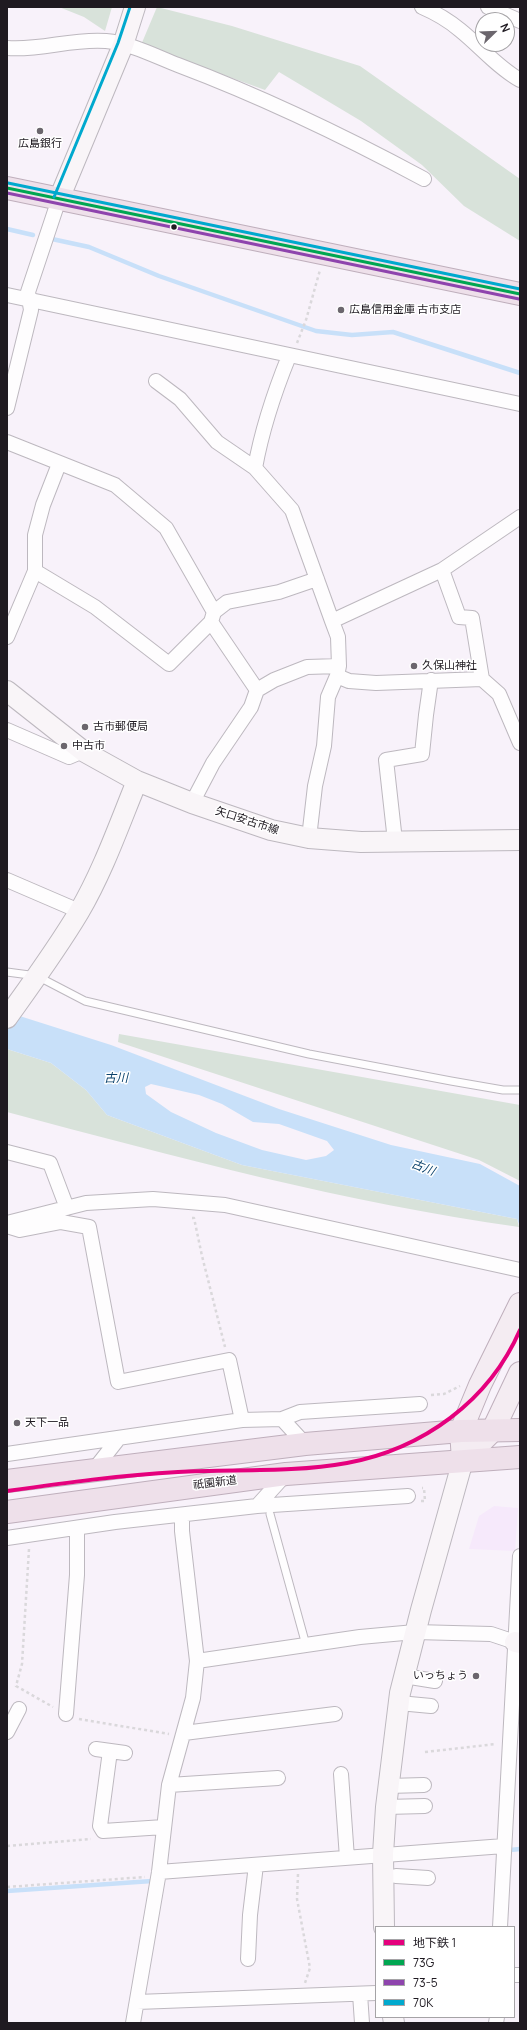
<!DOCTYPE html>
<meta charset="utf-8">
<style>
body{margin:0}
#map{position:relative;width:527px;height:2030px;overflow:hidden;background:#f8f2fa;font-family:Manrope,"Noto Sans JP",sans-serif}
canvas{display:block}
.frame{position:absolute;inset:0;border:8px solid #1f1a21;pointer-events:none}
.legend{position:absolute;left:375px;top:1926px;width:140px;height:92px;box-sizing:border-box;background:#fff;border:1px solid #a5a3a6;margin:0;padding:5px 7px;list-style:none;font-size:12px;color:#1f1a21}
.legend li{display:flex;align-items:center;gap:8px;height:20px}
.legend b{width:20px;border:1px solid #a5a3a6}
.north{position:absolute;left:475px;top:12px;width:40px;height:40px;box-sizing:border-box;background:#fff;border:1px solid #a5a3a6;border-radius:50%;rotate:67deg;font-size:11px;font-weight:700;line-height:16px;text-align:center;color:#1f1a21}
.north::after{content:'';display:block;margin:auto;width:14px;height:18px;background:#6b666d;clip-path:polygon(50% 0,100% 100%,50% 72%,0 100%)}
</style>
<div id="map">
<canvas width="527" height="2030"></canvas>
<div class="frame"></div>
<ul class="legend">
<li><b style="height:5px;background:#e5007d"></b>地下鉄 1</li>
<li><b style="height:5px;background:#00a651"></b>73G</li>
<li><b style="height:5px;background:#8e44ad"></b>73-5</li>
<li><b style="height:5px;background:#00a9ce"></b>70K</li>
</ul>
<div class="north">N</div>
</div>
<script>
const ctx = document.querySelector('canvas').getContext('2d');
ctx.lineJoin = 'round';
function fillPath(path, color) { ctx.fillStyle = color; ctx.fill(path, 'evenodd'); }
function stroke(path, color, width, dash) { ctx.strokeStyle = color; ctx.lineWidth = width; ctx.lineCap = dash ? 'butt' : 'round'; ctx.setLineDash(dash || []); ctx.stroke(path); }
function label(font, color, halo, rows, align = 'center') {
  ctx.font = font + ' Manrope,"Noto Sans JP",sans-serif'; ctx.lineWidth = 3; ctx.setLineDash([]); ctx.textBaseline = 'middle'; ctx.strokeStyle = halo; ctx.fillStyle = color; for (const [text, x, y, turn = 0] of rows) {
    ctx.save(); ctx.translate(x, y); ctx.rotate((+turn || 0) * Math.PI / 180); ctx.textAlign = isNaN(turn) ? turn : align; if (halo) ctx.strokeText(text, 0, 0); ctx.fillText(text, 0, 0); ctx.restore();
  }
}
const built = new Path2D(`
 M494,1506L518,1508L515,1551L469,1549L479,1516Z`);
const green = new Path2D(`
 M59,7H112L105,31L84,17Z
 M157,7L232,26L360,66L520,179V241L464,206L422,165L361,121L279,72L265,90L141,45Z
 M119,1034L520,1105V1181L479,1160L118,1042Z
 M7,1049L51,1063L86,1090L107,1115L242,1165L517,1219L519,1227C346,1203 176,1157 7,1112Z`);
const water = new Path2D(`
 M7,1012L111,1045L279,1109L391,1145L480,1164L520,1186V1227L517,1219L242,1165L107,1115L86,1090L51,1063L7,1049ZM151,1084L199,1095L222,1104L253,1122L279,1124L327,1141L334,1150L326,1156L306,1160L262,1150L216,1133L171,1112L146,1094L145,1087Z`);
const stream = new Path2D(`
 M7,229L33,235
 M52,239L89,247L159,276L316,331L352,335L393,332L520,373
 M510,1850L520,1849
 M7,1891L152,1881`);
const path = new Path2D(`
 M297,343L306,320L320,270
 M192,1218H194L202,1256L225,1347
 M431,1395L444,1394L460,1386
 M421,1501H425L424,1488H422
 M29,1549L22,1664L16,1686L53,1707
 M79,1719L169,1734
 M425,1752L496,1744
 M7,1846L91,1839
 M298,1874L297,1899L310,1968L305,1983
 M7,1887L145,1877`);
const lane = new Path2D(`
 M7,972L37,976L85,1001L309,1054L451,1081L503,1090H520
 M270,1514L306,1645`);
const street = new Path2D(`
 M422,7C436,13 448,20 460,30C480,46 497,67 520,80
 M488,7L520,21
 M7,48C40,51 73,38 106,41C130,43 155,56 178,65C263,97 344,136 424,179
 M7,295L520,404
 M156,381L180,399L217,442L255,468L292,510L332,621L338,637L339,666L337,676L328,697L324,746L315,786L309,838
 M7,408L31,310L28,292L59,199
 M7,442L115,485L166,528L214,612L211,622L257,690L251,707L213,763L192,803
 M255,468C262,429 274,393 289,356
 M442,570L459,617L472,618L482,679
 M35,571L95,607L169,664L211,622
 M214,612L227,602L279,592L317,579
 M332,621L442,570L520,517
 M7,637L35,571V535L43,505L59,464
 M337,676L349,681L376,683L482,679L499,694L520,743
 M257,690L274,680L307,667L339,666
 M7,730L69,757L83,751
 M395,841L386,760L422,754L426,715L431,680
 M7,880L79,911
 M7,1152L50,1163L67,1208
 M7,1223L86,1203L153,1199L225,1205L520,1270
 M7,1226L20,1230L61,1222L89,1227L118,1382L229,1360L242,1420
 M282,1419L305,1444
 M7,1454L242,1420L282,1419L300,1412L420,1404
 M93,1471L119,1438
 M257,1506L286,1474
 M7,1538L115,1522L257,1506L408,1496
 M197,1661L360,1637L415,1632L491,1634L515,1642
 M404,1676L435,1681
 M399,1703L431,1706
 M66,1714L77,1575V1528
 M7,1732L19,1709
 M184,1733L335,1714
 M96,1749L125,1753
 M110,1751L100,1826L103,1831L164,1827
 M341,1774L347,1858
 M169,1785L278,1778
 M388,1786L424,1785
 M386,1807L425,1806
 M159,1872L504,1846
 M396,1876L428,1878
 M500,1927L520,1556
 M248,1959L250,1915L256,1865
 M514,1975H520
 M360,1994L362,2023
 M137,2002L376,1993
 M133,2023L159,1872L169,1785L193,1698L197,1661L182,1531V1515
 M496,2023L497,2017`);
const secondary = new Path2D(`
 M59,199L123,45L135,7
 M7,691L83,751L137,781L192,803L271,830L309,838L361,842L520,840
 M7,1018C32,983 57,949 79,912C103,871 119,825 137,781
 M515,1642L520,1643
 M384,1927L383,1854L386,1807L400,1693L421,1610L463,1460
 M393,2017L394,2023`);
const primary = new Path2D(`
 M463,1460L461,1431L480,1385L520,1304
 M463,1460L493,1430L520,1373`);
const highway = new Path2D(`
 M7,188L520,294
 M7,1481L305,1444L461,1431L520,1430
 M7,1512L286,1474L520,1457`);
const bus1 = new Path2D(`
 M7,188L520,294`);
const bus2 = new Path2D(`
 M7,193L519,299`);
const bus3 = new Path2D(`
 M8,183L520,289
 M54,197L118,43L130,7`);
const metro1 = new Path2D(`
 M7,1491C64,1483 121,1475 178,1472C234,1469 292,1473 347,1463C423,1449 489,1401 520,1330`);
const markers = [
 [40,131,4,"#6b666d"],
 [174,227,3.5,"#1f1a21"],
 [341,310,4,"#6b666d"],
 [414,666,4,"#6b666d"],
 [85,727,4,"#6b666d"],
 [64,746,4,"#6b666d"],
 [17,1423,4,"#6b666d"],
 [476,1676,4,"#6b666d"]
];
const poiNames = [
 ["広島銀行",40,144,"center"],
 ["広島信用金庫 古市支店",349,310],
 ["久保山神社",422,666],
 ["古市郵便局",93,727],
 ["中古市",72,746],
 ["天下一品",25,1423],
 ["いっちょう",468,1676,"right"]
];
const streetNames = [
 ["矢口安古市線",247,821,18],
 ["祇園新道",215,1483,-7]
];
const waterNames = [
 ["古川",116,1079],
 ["古川",423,1168,21]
];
fillPath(built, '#f6e9fb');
fillPath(green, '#d8e2da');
fillPath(water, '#c8e0f9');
stroke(stream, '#c8e0f9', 4.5);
stroke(lane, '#bdb8bf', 9);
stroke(street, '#bdb8bf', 16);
stroke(secondary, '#bdb8bf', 22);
stroke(primary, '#bfafbc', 24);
stroke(highway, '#bfafbc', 24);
stroke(path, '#dad8db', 2.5, [3, 3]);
stroke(lane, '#fefdfe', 7);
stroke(street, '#fefdfe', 14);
stroke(secondary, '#f9f5f8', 20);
stroke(primary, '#f4ecf2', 22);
stroke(highway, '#eee0ea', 22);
stroke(bus1, '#00a651', 3);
stroke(bus2, '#8e44ad', 3);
stroke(bus3, '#00a9ce', 3);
stroke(metro1, '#e5007d', 4);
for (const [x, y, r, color] of markers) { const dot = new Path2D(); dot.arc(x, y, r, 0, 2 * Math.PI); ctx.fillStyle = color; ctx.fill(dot); stroke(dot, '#fff', 1.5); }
label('11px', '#1f1a21', '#fff', poiNames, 'left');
label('11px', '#1f1a21', '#fff', streetNames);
label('italic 12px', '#0a426c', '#fff', waterNames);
</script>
